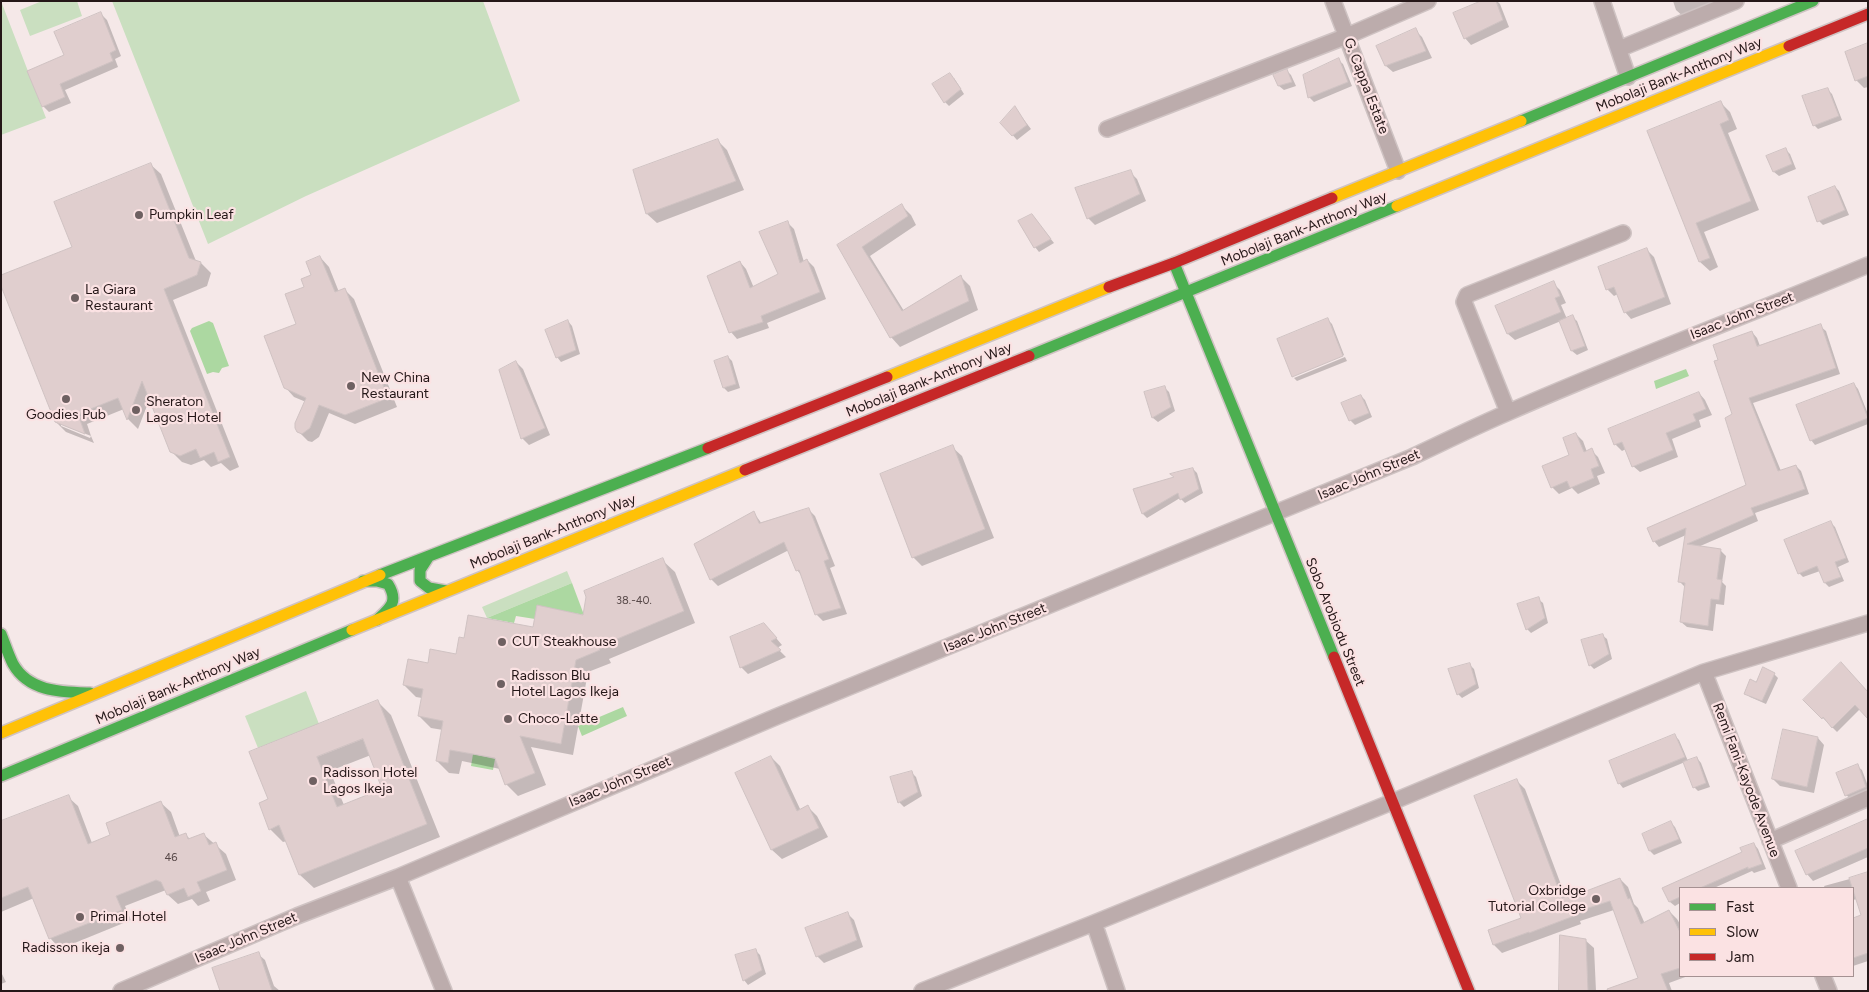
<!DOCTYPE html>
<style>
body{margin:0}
#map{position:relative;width:1869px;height:992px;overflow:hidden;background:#f5e8e8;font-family:Figtree,sans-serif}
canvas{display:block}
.frame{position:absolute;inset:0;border:2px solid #251718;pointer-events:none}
.legend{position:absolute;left:1679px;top:887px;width:175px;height:90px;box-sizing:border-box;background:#fbe2e3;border:1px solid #a59192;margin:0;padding:6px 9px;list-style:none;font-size:15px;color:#251718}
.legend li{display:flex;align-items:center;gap:10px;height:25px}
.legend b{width:25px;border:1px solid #a59192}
</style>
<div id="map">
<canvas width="1869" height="992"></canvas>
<div class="frame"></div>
<ul class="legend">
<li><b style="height:6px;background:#4caf50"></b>Fast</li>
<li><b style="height:6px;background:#ffc107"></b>Slow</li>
<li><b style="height:6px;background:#c62828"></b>Jam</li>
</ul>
</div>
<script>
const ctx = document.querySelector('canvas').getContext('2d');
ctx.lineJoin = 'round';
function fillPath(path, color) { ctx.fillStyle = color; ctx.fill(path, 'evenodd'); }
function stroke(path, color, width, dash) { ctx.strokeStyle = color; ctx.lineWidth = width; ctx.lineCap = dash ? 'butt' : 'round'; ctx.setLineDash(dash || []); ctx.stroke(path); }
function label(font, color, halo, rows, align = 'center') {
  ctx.font = font + ' Figtree,sans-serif'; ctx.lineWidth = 4.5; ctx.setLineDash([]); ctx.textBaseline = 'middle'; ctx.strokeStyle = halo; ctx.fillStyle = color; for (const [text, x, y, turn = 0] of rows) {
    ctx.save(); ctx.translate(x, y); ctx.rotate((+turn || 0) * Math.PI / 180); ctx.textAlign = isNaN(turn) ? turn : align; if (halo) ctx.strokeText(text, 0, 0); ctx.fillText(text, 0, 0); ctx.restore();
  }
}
const green = new Path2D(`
 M1,1L46,118L1,135Z
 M42,1H77L82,16L30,36L20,10Z
 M112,1H483L520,101L306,196L208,244Z
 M567,571L572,583L487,618L482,607Z
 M306,691L319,724L258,748L245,716Z`);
const water = new Path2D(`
 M209,321L213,323L229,366L222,368L219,373L213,372L207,374L190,331L192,328Z
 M1686,369L1689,376L1656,389L1654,381Z
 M572,583L584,615L537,606L535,619L516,616L514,623L487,618Z
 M623,707L627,716L582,736L578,726Z
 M473,754L495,759L493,770L471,766Z`);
const shadow = new Path2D(`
 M1485,1H1497L1500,4L1509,27L1471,45L1465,38Z
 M1673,1H1730L1686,19L1676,10Z
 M101,14L107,20L121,56L115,59L118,67L65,90L71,103L49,112L43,106L66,56Z
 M1415,30L1422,37L1432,58L1393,72L1386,66L1378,47Z
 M1868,45V87L1864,88L1856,80Z
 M1338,60L1343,64L1352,86L1314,102L1309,97Z
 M1287,71L1291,75L1296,86L1284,90L1279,86L1275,75Z
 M954,78L964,94L949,106L945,102Z
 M1828,90L1832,94L1842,120L1818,129L1814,125Z
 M1721,103L1730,112L1737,129L1728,133L1759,210L1704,232L1718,267L1710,271L1700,262L1649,132Z
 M1015,108L1031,129L1017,140L1002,123Z
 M717,140L727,150L744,190L657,223L647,214L635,171Z
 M1785,149L1790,154L1796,169L1779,176L1774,172L1768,157Z
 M150,164L161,174L196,261L201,263L211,273L207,286L173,300L239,467L230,471L221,463L211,467L204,460L191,465L182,462L171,451L150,398L138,429L128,419L124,409L87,424L91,436L61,424V426L90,438L91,436L94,443L66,432L56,422L73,248Z
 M1130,172L1137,179L1146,201L1095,225L1088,218Z
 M1835,187L1839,191L1849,215L1823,225L1819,221Z
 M902,206L911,215L916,225L870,256L904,311L961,277L970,286L978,310L900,347L891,337L839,246Z
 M1032,215L1054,243L1039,252L1035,247Z
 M787,222L794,229L804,262L807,260L814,267L826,299L767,323L769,328L737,339L731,332L740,262L746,269L754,288L780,275Z
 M1647,250L1654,257L1671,304L1631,319L1625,312L1618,294L1614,296L1607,289Z
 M320,257L329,267L339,292L345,290L354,299L397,407L355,424L329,413L319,437L312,442L308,441L298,431L306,402L294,397L285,387L306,287Z
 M1553,283L1560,290L1566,303L1561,305L1567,319L1572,317L1577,321L1588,350L1577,355L1572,351L1561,321L1515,340L1508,334L1497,307Z
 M1328,320L1332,324L1344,355L1293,375V377L1278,339Z
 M568,321L572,326L580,354L561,362L557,357Z
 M1820,326L1826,331L1840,374L1753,403L1781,471L1796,466L1801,471L1809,494L1755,513L1758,521L1698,547L1720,550L1726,556L1722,582L1726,586L1724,605L1716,604L1713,631L1687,627L1681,622L1685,587L1680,582L1686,535L1659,547L1654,541L1747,485L1734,414L1719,360L1752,332L1757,338L1760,346Z
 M728,357L732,361L740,388L728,392L724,388Z
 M1345,357L1347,361L1297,381L1294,378Z
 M516,362L523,369L550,435L529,445L522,438Z
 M1854,384L1858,389L1868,414V424L1815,445L1811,440Z
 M1165,388L1169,392L1175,411L1158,422L1153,418L1145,393Z
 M1699,393L1705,400L1712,415L1699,420L1701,427L1672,439L1678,457L1640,472L1633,466L1626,449L1622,451L1615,444Z
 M1361,396L1365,400L1372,417L1355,425L1350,420Z
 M1576,434L1583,441L1587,452L1591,450L1598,457L1605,473L1597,476L1600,484L1578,494L1572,488L1559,494L1552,487L1571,456Z
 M952,447L962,456L994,538L922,566L913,557Z
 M1193,469L1197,473L1203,493L1185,503L1180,498L1147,518L1143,514L1134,489L1175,478Z
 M808,509L815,516L835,566L830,568L847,614L823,621L816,614L802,576L797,570L789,550L718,586L711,579L754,513L762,524Z
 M1831,523L1835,527L1849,562L1838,567L1844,581L1829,587L1825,583L1820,571L1803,577L1799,573Z
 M662,560L675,572L695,623L609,659L611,663L588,672L573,755L531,747L546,785L518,796L506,784L500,769L462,761L459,774L449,773L437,761L443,730L431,728L419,716L422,698L416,697L404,685L429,664L457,656L465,639L534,629L584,616Z
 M1538,599L1543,603L1548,623L1531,633L1527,629Z
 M771,632L782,645L777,648L786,657L748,674L741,667Z
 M1602,635L1607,639L1612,659L1594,669L1590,665Z
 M1469,664L1474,669L1479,688L1462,698L1458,694Z
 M1841,664L1868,692L1860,709L1837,732L1805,700Z
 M1774,674L1778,678L1766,704L1750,697L1746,693L1756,683Z
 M377,701L391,715L440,837L314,888L300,875L287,841L283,842L270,829V799ZM371,755L384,789L344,805L330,771Z
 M1675,736L1679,740L1688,761L1697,758L1701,763L1710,787L1698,791L1694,787L1685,762L1623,788L1619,783Z
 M1818,738L1824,745L1814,793L1780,786L1773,779Z
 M771,757L780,766L801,811L808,807L817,816L828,837L782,859L772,850L737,774Z
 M1857,766L1862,770L1868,786V793L1851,799L1846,795Z
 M912,773L916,777L922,796L904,807L900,803L892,778Z
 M1517,781L1525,789L1566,898L1569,899L1620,879L1628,887L1634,904L1638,908L1645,924L1669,911L1677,919L1680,924V976H1688L1669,983L1672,991H1606L1639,979L1614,910L1580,921L1581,924L1502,953L1494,945L1522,919Z
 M68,797L78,806L92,843L112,835L161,803L171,812L180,837L186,835L190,839L203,834L226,854L236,880L206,892L210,901L198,906L192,899L178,904L168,895L166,890L125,906L131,920L60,949L51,939L34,898L1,912V824Z
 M1868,820V857L1813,881L1807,874Z
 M1671,823L1675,827L1682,843L1654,855L1650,851L1643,835Z
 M1754,844L1758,849L1766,869L1754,873L1752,871L1714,888H1680V903L1675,906L1670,902L1665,889L1744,853Z
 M1868,874V896L1853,900V888H1825L1824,886Z
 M847,913L854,920L863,947L824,963L817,956Z
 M1868,914V961L1853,966V919Z
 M1585,940L1594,948L1596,991H1560Z
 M756,951L760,955L766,974L748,985L744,980L736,956Z
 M258,954L265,960L274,986L280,991H221Z
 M1,972L6,982L1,984Z`);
const building = new Path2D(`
 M1481,1H1496L1503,20L1464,39L1453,13Z
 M101,12L116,50L110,53L113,61L60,84L65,97L42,107L27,71L64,55L54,32Z
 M1416,28L1426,51L1385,66L1376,46Z
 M1868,43V76L1855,81L1845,52Z
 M1339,58L1348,82L1308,98L1303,75Z
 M1287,69L1292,82L1278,86L1273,75Z
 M950,73L961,89L944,103L932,84Z
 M1828,88L1839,116L1813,126L1802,96Z
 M1721,101L1729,120L1720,124L1751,201L1696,223L1710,258L1699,262L1647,131Z
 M1015,106L1027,125L1012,136L1000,123Z
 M718,139L736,181L646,214L633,170Z
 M1786,148L1792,164L1773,172L1766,156Z
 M151,163L189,258L201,262L197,275L164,289L230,457L218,462L214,452L200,458L196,449L180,456L170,452L142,381L127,420L118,398L78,414L85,434L55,422L1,286V275L72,247L54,202Z
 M1131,170L1140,194L1087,219L1075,188Z
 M1835,186L1845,210L1817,222L1808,197Z
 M902,204L908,216L862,247L902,311L961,275L969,301L890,338L837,245Z
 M1032,214L1051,239L1034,248L1018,221Z
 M788,221L800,263L807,259L820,292L761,316L763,322L729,333L707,276L740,261L750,288L778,274L759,232Z
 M1647,248L1665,297L1624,313L1614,287L1606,290L1598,267Z
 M320,256L335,292L345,288L388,398L345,415L319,405L310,428L302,434L297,432L295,428V423L306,398L284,388L264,336L296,324L285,294L304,287L301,279L311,275L306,262Z
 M1554,281L1560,296L1555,298L1561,312L1507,334L1495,306Z
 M1573,315L1585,346L1571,351L1559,321Z
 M1328,318L1343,356L1292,377L1277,339Z
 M568,320L576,350L556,358L545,330Z
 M1821,324L1836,368L1749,398L1778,471L1796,465L1805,489L1751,508L1754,515L1687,544L1721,549L1717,579L1722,580L1719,600L1711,599L1708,626L1680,622L1685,583L1678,582L1686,528L1653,542L1647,528L1746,485L1725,418L1732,414L1714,361L1718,360L1713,345L1752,331L1757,346Z
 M728,356L736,384L723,388L714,361Z
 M516,361L545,428L521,439L499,370Z
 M1854,383L1868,418L1810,441L1796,405Z
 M1165,386L1171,407L1152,418L1144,392Z
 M1699,392L1706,409L1693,414L1696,421L1666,433L1673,450L1632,467L1622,442L1614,445L1608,429Z
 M1361,395L1369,413L1349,421L1341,403Z
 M1576,433L1584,452L1592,448L1599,466L1591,469L1594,478L1570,488L1567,481L1551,488L1542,466L1569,455L1563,438Z
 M953,445L985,529L912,558L880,474Z
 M1193,468L1199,489L1180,500L1178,493L1142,514L1133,489L1174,477L1170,474Z
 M809,508L829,559L824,561L841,608L815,615L799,570L796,571L784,542L710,580L694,544L754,511L759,523Z
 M1831,521L1846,558L1835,562L1841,577L1824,583L1817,566L1798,574L1784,540Z
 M663,558L684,611L598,647L600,650L576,660L561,744L520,736L535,773L505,785L495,758L450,750L448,763L436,761L443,721L418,716L423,689L403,685L408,659L428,663L430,649L456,654L459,637L464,638L468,615L533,627L537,605L583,615L586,597L584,591Z
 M1539,597L1545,618L1526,630L1517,604Z
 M764,623L777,638L771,641L781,650L740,668L730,637Z
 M1603,634L1609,654L1589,666L1581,640Z
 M1841,662L1868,692V719L1855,705L1832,728L1823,717L1822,719L1803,700Z
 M1470,663L1476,684L1457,695L1448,669Z
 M1763,667L1775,673L1762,701L1744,694L1750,679L1756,682Z
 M378,700L427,824L299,875L279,825L269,830L259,803L268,799L249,752ZM363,739L382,789L337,807L317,757Z
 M1783,729L1818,737L1807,787L1772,779Z
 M1675,734L1685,757L1618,784L1609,761Z
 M771,756L797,811L808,805L819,828L771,850L735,773Z
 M1697,757L1706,783L1693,788L1683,762Z
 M1858,764L1866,787L1845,796L1836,773Z
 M912,771L918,792L898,803L890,777Z
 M1517,779L1562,898L1567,896L1568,898L1620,878L1628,899L1630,898L1641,924L1669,910L1680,932V968L1661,974L1668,991H1608L1607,989L1638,978L1610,901L1573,913L1574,916L1529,933V932L1493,945L1488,930L1521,918L1474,796Z
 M69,795L88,844L110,835L106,823L161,801L175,837L186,833L188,839L204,833L209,845L216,842L227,870L197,882L201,891L188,897L184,888L167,895L161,882L156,880L116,896L122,910L49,939L28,887L1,898V821Z
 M1868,819V848L1806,875L1795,851Z
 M1671,821L1679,839L1649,851L1642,834Z
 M1754,843L1762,864L1748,869V867L1700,888H1680V897L1669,902L1662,888L1742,852L1740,848Z
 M1868,872V953L1853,958V918L1861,915L1849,878Z
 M848,912L857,940L816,957L805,928Z
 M1560,935L1586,939L1588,991H1559Z
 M756,949L762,970L743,981L735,955Z
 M259,952L272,991H220L212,968Z`);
const street = new Path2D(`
 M1333,1L1398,171
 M1602,1L1628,77
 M1619,49L1736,1
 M1107,129L1347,36L1428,1
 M1508,412L1464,302L1467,295L1623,233
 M1704,672L1789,888
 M1770,841L1868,798
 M398,877L444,991
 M1094,923L1117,991
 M1823,976L1829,991
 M121,991L297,916L398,877L778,716L1412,457C1444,442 1476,426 1509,412C1627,360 1749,315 1868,265
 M922,991L1094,923L1392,802L1704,672L1868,623`);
const fast = new Path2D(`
 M1521,121L1813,1
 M1174,263L1334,657
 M1029,356L1397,206
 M429,556L420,570V581L429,588L446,591
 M380,575L708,448
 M363,581H377L388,584C399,602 390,608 377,620
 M1,634C5,644 8,654 13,664C29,692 61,692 90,693
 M1,776L352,630`);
const slow = new Path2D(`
 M1332,198L1521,121
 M1397,206L1789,46
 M887,377L1109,287
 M352,630L745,470
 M1,733L380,575`);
const jam = new Path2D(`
 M1789,46L1868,14
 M1109,287L1174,263L1332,198
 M708,448L887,377
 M745,470L1029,356
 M1334,657L1469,991`);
const markers = [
 [139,215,5,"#6e6061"],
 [75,298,5,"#6e6061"],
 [351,386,5,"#6e6061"],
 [66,399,5,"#6e6061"],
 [136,410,5,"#6e6061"],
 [502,642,5,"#6e6061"],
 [501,684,5,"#6e6061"],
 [508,719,5,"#6e6061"],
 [313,781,5,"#6e6061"],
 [1596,899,5,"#6e6061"],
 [80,917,5,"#6e6061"],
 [120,948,5,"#6e6061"]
];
const numberNames = [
 ["38.-40.",634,601],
 ["46",171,858]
];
const streetNames = [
 ["Mobolaji Bank-Anthony Way",1679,75,-22],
 ["G. Cappa Estate",1366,86,69],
 ["Mobolaji Bank-Anthony Way",1304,229,-22],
 ["Isaac John Street",1742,316,-21],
 ["Mobolaji Bank-Anthony Way",929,380,-22],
 ["Isaac John Street",1369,475,-23],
 ["Mobolaji Bank-Anthony Way",553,532,-22],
 ["Sobo Arobiodu Street",1335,622,68],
 ["Isaac John Street",995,628,-22],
 ["Mobolaji Bank-Anthony Way",178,686,-23],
 ["Remi Fani-Kayode Avenue",1746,780,69],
 ["Isaac John Street",620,782,-23],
 ["Isaac John Street",246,938,-23]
];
const poiNames = [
 ["Pumpkin Leaf",149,215],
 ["La Giara",85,290],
 ["Restaurant",85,306],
 ["New China",361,378],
 ["Restaurant",361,394],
 ["Sheraton",146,402],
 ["Lagos Hotel",146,418],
 ["Goodies Pub",66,415,"center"],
 ["CUT Steakhouse",512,642],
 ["Radisson Blu",511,676],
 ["Hotel Lagos Ikeja",511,692],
 ["Choco-Latte",518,719],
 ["Radisson Hotel",323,773],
 ["Lagos Ikeja",323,789],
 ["Oxbridge",1586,891,"right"],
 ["Tutorial College",1586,907,"right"],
 ["Primal Hotel",90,917],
 ["Radisson ikeja",110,948,"right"]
];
fillPath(green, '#cadfc0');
fillPath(water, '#acd8a1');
fillPath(shadow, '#0003');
fillPath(building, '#e0cece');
stroke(building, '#cfc2c2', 1);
stroke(street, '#cfc3c3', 18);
stroke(fast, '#cfc3c3', 14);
stroke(slow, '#cfc3c3', 14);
stroke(jam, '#cfc3c3', 14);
stroke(street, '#bcacac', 15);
stroke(fast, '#4caf50', 11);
stroke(slow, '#ffc107', 11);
stroke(jam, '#c62828', 11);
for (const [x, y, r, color] of markers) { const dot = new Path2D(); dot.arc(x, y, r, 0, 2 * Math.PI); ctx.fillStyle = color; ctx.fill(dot); stroke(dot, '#fbe2e3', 2); }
label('11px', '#574848', null, numberNames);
label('14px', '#251718', '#fbe2e3', streetNames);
label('14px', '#251718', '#fbe2e3', poiNames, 'left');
</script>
